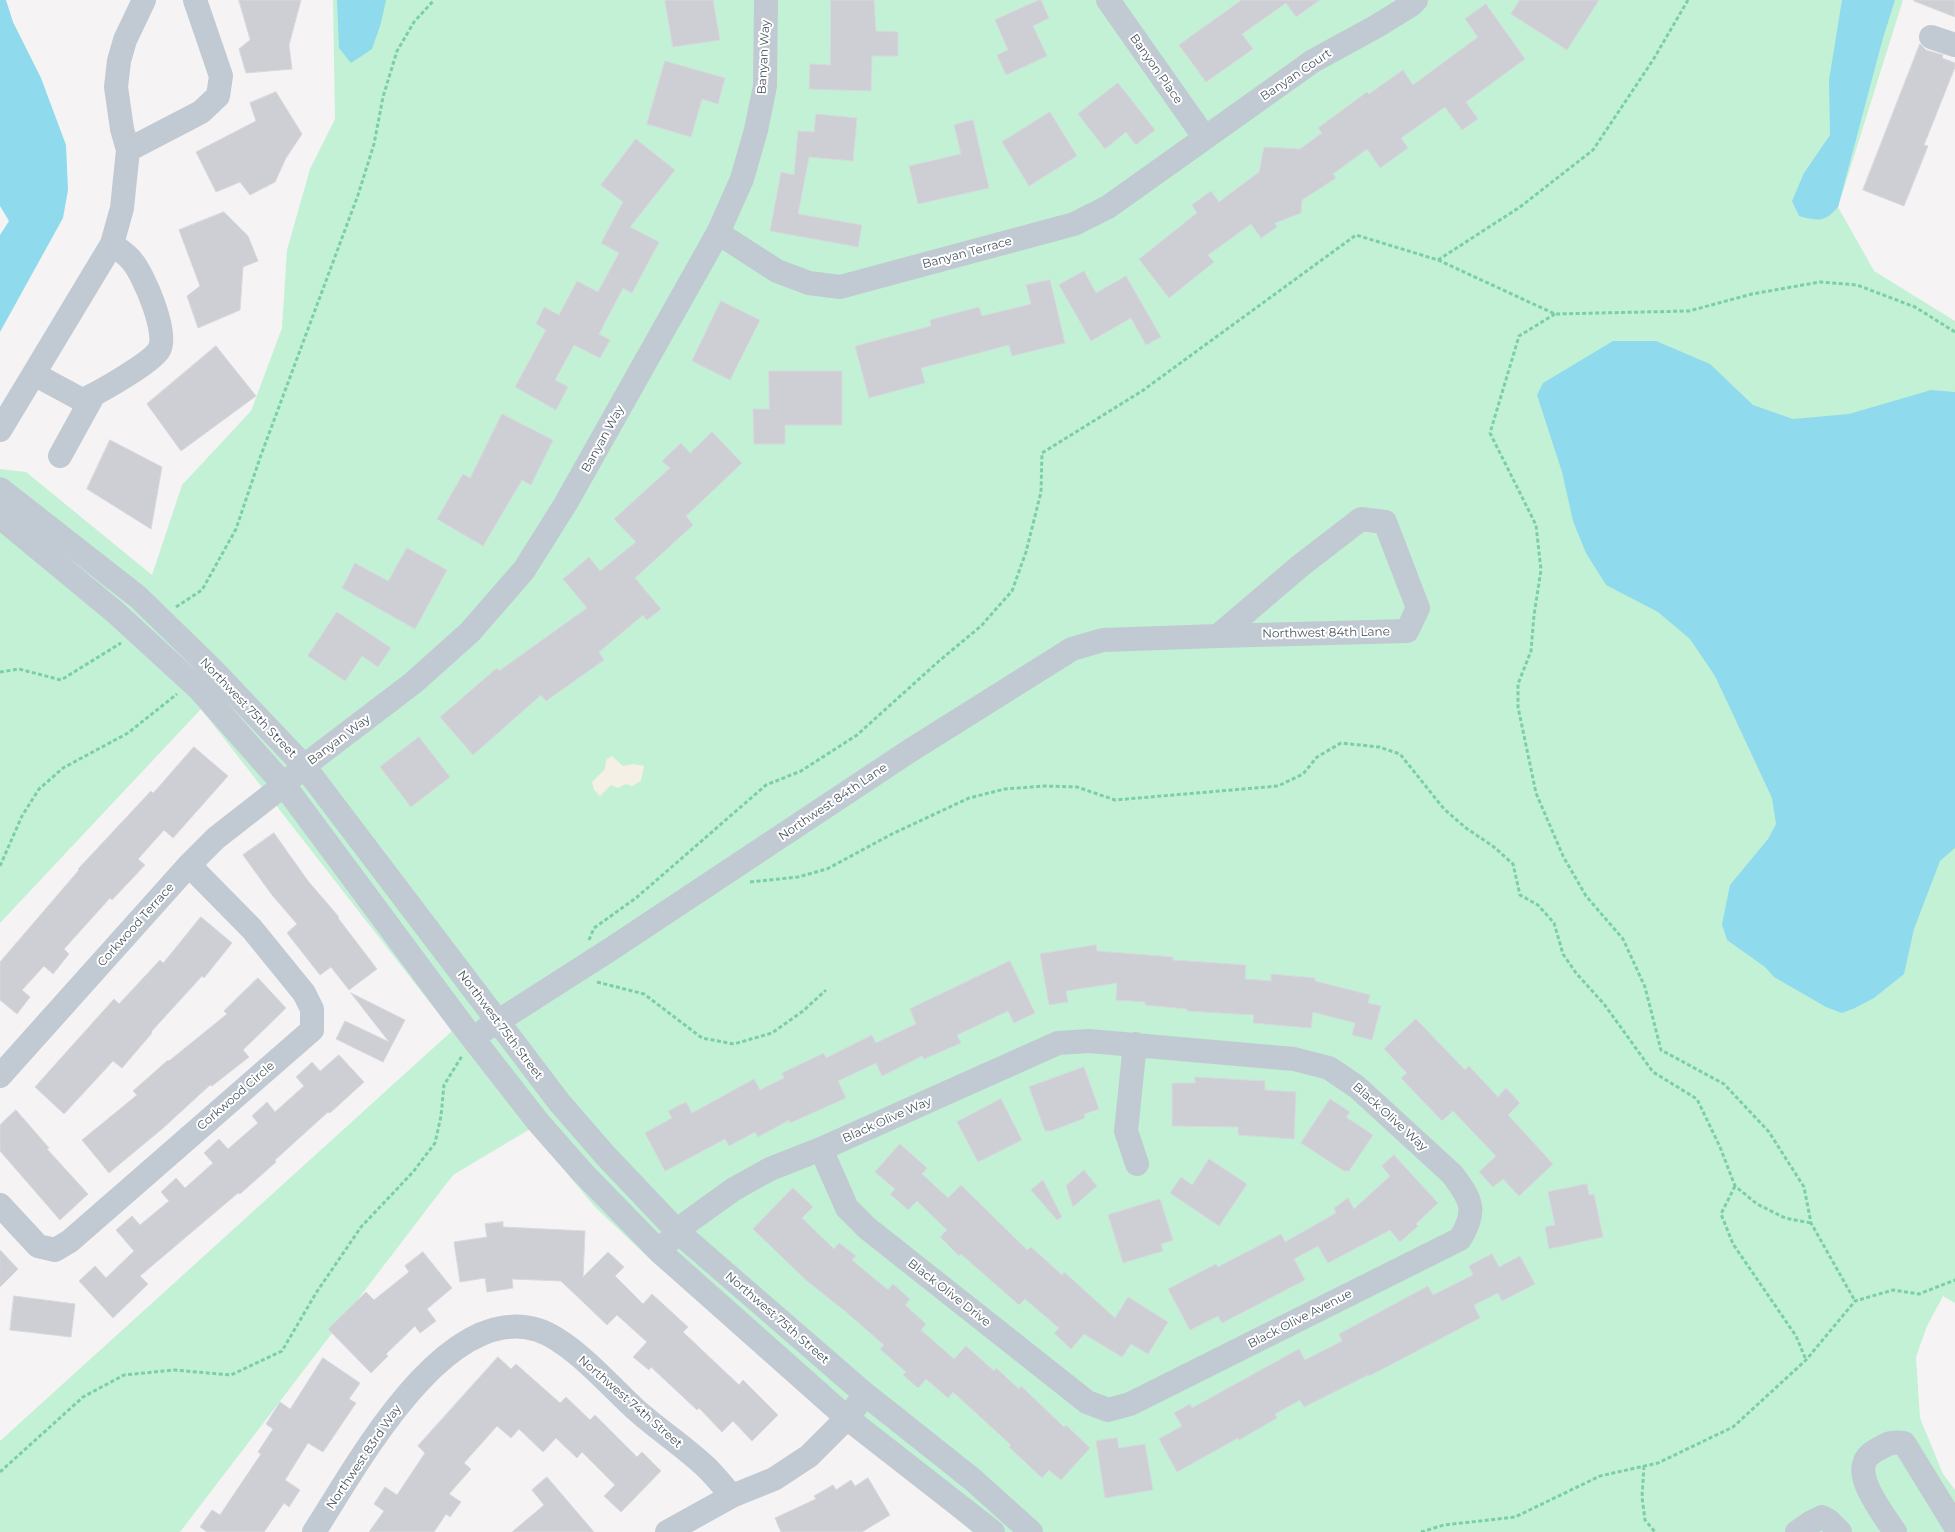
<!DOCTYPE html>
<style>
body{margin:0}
canvas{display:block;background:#f5f3f3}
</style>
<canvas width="1955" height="1532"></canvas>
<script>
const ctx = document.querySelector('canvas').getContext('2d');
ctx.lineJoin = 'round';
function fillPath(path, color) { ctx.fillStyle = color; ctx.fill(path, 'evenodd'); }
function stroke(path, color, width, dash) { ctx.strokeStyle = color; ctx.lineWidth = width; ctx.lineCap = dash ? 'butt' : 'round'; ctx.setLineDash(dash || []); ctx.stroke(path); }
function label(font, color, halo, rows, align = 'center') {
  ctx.font = font + ' Montserrat,sans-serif'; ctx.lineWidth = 4; ctx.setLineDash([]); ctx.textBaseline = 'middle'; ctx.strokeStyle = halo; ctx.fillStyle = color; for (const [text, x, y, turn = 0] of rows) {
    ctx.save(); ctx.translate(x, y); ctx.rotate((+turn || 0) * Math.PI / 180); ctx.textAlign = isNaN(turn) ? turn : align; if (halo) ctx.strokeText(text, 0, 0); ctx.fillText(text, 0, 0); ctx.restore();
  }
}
const green = new Path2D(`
 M333,0H1903L1838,207L1874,271L1955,321V1303L1943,1296L1927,1326L1916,1357L1920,1418L1943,1474L1955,1490V1532H972L654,1263L595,1207L530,1129L453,1175L180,1532H0V1441L452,1031L201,709L0,923V469L26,472L152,575L182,485L251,411L282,328L287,250L310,169L335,119Z`);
const sand = new Path2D(`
 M612,756L623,766L634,764L644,766L641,781L632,786L626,784L618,788L611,785L600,796L594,790L592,782L605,769L606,760Z`);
const water = new Path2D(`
 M0,0H6L13,22L41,78L66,145L68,190L63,218L0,332V235L9,221L0,206Z
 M337,0H386L381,23L372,49L351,63L339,48Z
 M1842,0H1895L1883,38L1838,207C1824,223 1818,221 1799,216L1792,201L1804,173L1830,135L1829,80Z
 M1613,341H1656L1710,364L1753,405L1793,419L1849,414L1931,390L1955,392V848L1940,861L1914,929L1904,974L1874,998L1855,1008L1842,1013L1826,1007L1774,977L1765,967L1727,940L1722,924L1730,885L1768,839L1776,824L1772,798L1715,676L1690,639L1658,612L1606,585L1586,553L1573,521L1562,472L1537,395L1543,383Z`);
const building = new Path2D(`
 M239,0H301L289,45L292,69L246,73L239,49L250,40Z
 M665,0H713L720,40L673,47Z
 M831,0H874L876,31L898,32V56H872L871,91L809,89L810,64L830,65Z
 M1039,0H1041L1049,18L1033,26L1047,56L1006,75L997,55L1008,50L995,20Z
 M1242,0H1320L1296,17L1286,3L1242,34L1253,49L1206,82L1179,45Z
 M1520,0H1599L1567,50L1511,14Z
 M1914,0H1955V17L1914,1Z
 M1486,4L1525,59L1466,102L1478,119L1462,130L1445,107L1401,138L1408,148L1380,168L1367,149L1333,174L1336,178L1302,200L1301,213L1275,223L1277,227L1261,238L1251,224L1208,255L1214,262L1169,298L1139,259L1197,213L1192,205L1211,191L1219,202L1259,172L1264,147L1300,149L1322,133L1318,128L1367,92L1369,94L1403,70L1413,85L1478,37L1465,19Z
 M1920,44L1926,50L1943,55L1942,58L1955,63V67L1924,145L1928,146L1904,206L1863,190Z
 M665,61L725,78L718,104L702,99L691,137L647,124Z
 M1118,83L1155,130L1136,145L1126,132L1105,149L1078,114Z
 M276,92L302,134L286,158L275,182L250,195L240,182L216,192L196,152L256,121L250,103Z
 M1050,112L1077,156L1029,186L1002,142Z
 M816,114L857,118L853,161L809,157L798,214L862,225L858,247L770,231L781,172L794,175L798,131L814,132Z
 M973,120L989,188L918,204L909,166L961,154L954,125Z
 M636,139L675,170L630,227L659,242L632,293L623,288L599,334L610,340L600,358L574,345L555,380L568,387L556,410L515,387L546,330L536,324L544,307L559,315L577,281L598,292L619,253L601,243L623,202L601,185Z
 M224,212L248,236L258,261L243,267L240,310L198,328L187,296L200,286L179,230Z
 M1084,271L1096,293L1126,276L1161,337L1146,345L1131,318L1091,341L1059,285Z
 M1050,280L1065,343L1012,356L1009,345L921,368L925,383L869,398L855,346L931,326L930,320L979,307L982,316L1031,304L1026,285Z
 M721,301L760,320L730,380L692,361Z
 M216,346L256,396L181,451L147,404Z
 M769,371H842V425H785V444H754L753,409H769Z
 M502,414L553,440L531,485L522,480L483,546L437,519L463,474L470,478Z
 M712,432L742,463L686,516L693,525L635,578L661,609L647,620L643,615L599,652L604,660L546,701L541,695L473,755L440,717L497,668L499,671L587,608L563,579L589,557L600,571L636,542L614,519L670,468L662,461L681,443L690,453Z
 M110,440L162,467L151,529L87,489Z
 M407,548L447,570L415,629L342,588L355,563L388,581Z
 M337,612L391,648L378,667L362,656L345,681L308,656Z
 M419,737L450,777L411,807L380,767Z
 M194,747L228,776L173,838L164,830L138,859L145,865L112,900L110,898L64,949L69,954L53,974L44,966L22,990L30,997L17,1014L0,1000V962L79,870L78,869L151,791L153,793Z
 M274,833L308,881L339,917L338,918L377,969L349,990L331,967L320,975L287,933L297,924L272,895L243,855Z
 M201,917L232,943L204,978L202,976L151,1032L152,1033L122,1068L113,1061L64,1114L35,1087L114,999L119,1004L160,960L163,963Z
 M1096,945L1097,951L1173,957V960L1246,965L1245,979L1271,981V974L1315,978V981L1370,995L1368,1003L1381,1006L1372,1040L1352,1035L1355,1023L1313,1012L1311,1028L1253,1023L1254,1015L1187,1011V1009L1145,1005V1002L1116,1000L1117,983L1066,991L1068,1002L1049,1005L1040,954Z
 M1010,961L1035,1013L1014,1023L1008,1011L957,1035L961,1043L924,1059L922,1056L882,1076L876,1063L838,1081L846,1098L790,1123L789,1120L758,1137L755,1132L729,1146L725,1139L665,1171L645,1133L672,1118L668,1111L686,1102L692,1113L754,1079L760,1090L784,1078L782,1073L824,1053L826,1058L872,1035L876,1043L886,1038L916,1024L910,1009Z
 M258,978L286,1008L243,1050L249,1057L212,1086L210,1085L162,1129L109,1173L82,1140L137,1095L133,1091L168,1060L169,1061L227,1014L224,1011Z
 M351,993L405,1020L383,1062L336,1039L345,1021L389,1042Z
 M1416,1019L1465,1070L1469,1066L1498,1097L1506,1088L1520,1103L1508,1115L1553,1164L1519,1196L1503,1179L1493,1187L1479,1172L1496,1156L1453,1111L1442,1121L1401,1078L1407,1073L1384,1049Z
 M339,1055L364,1082L330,1113L328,1112L275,1160L276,1162L240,1194L238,1193L140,1276L148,1284L113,1318L79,1281L95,1266L106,1278L134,1251L116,1230L132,1216L140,1225L169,1201L161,1192L176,1178L185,1188L213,1163L204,1153L219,1139L228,1149L258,1123L252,1116L267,1102L275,1112L304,1086L296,1077L312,1062L320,1071Z
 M1084,1067L1099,1109L1084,1114L1085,1118L1051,1131H1045L1029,1087Z
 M1195,1077L1265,1081V1090L1296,1092L1294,1139L1238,1135V1127L1172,1126V1083H1195Z
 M1001,1099L1022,1140L978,1162L957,1122Z
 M1330,1099L1350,1112L1346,1117L1373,1135L1349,1171H1344L1301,1143Z
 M16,1110L49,1148L47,1149L88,1194L60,1220L0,1151V1125Z
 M900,1144L927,1168L922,1174L948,1198L961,1185L1027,1250L1031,1247L1062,1275L1064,1272L1115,1318L1128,1297L1168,1322L1148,1354L1131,1344L1122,1357L1084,1334L1071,1349L1054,1333L1059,1328L1025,1299L1019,1305L961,1254L959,1256L940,1237L947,1230L917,1201L908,1210L890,1194L895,1189L875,1172Z
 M1394,1155L1438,1203L1416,1224L1418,1226L1400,1242L1390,1230L1328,1263L1318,1246L1294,1259L1305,1280L1222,1323L1218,1316L1190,1330L1168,1289L1216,1264L1218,1267L1281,1234L1285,1242L1336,1213L1334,1208L1348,1198L1354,1209L1390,1176L1382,1166Z
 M1209,1159L1247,1184L1219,1226L1170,1193L1181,1177L1192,1185Z
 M1084,1170L1097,1186L1073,1207L1066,1186Z
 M1043,1180L1062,1217L1057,1220L1031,1190Z
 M1587,1184L1589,1195L1594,1194L1603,1237L1549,1249L1545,1227L1555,1225L1548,1192Z
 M793,1188L813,1207L802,1218L834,1249L839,1243L856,1256L852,1260L888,1290L893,1284L910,1299L905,1305L926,1324L921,1330L954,1359L966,1346L994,1371L996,1368L1019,1389L1021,1386L1064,1427L1066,1425L1090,1448L1061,1480L1049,1470L1042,1478L1009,1447L1011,1445L953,1392L948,1398L926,1379L918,1388L903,1375L906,1372L880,1349L884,1345L845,1311L807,1281L753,1229Z
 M1160,1199L1173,1240L1161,1244L1163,1251L1123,1263L1108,1215Z
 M503,1222V1227L585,1231L583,1277L608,1252L624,1267L615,1276L643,1304L652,1294L688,1327L683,1332L739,1385L743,1380L778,1415L752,1441L733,1421L722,1432L699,1408L697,1410L651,1367L649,1370L633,1357L647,1342L617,1315L607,1325L561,1281L512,1279L513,1288L487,1292L485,1278L460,1282L454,1242L487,1237L485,1224Z
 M0,1250L18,1269L0,1287Z
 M423,1252L452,1288L427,1309L436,1321L420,1333L415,1326L386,1354L388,1356L371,1373L328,1329L366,1292L374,1300L409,1272L405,1266Z
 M1492,1254L1499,1267L1520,1256L1535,1284L1502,1301L1498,1293L1474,1305L1480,1318L1369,1376L1368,1375L1304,1407L1300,1400L1275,1414L1277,1418L1239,1440L1238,1438L1177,1472L1159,1439L1182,1426L1174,1413L1190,1404L1192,1408L1299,1349L1305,1360L1342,1341L1339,1334L1428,1286L1433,1295L1473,1275L1469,1266Z
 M14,1296L75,1304L71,1337L10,1330Z
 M498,1357L511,1369L516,1364L560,1403L566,1397L590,1420L595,1415L637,1457L642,1452L661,1471L621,1512L604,1496L615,1485L582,1452L577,1458L556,1438L543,1452L519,1429L511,1438L497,1426L464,1463L471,1469L449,1494L461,1502L450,1517L446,1514L434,1532H369L384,1511L374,1504L385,1487L397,1495L425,1453L418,1446Z
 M323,1358L360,1383L349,1399L356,1403L323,1452L308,1443L285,1480L300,1490L289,1507L284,1503L264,1532H207L200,1527L212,1510L220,1515L261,1454L258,1452L273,1429L266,1424L280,1402L290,1409Z
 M1117,1438L1119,1448L1145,1444L1153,1490L1105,1498L1096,1441Z
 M547,1477L594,1532H512L544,1505L532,1490Z
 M868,1478L890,1515L862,1532H781L775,1518L816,1499L814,1496L833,1485L836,1490L851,1480L855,1486Z`);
const path = new Path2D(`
 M1438,260L1555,314L1689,311L1752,294L1820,282L1857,285L1915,307L1955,332
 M1555,314L1519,336L1490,433L1536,525L1541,570L1534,615L1531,651L1518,684V707L1536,793L1563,856L1586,896L1623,939L1645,987L1661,1050L1724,1084L1769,1132L1804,1187L1811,1223L1855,1301
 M176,607L202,590L236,529L261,455L358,195L374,144L383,97L397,51L414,22L434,0
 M0,672L19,669L61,680L121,643
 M0,866L22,816L39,789L63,768L128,733L177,694
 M750,882L798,877L827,869L892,834L969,798L1005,789L1045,786L1077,787L1115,800L1278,786L1303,774L1317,757L1341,743L1379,747L1400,754L1444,809L1466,828L1494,847L1513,864L1520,895L1538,905L1554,923L1563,954L1576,973L1604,1004L1653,1072L1697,1099L1720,1147L1735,1186L1757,1204L1785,1218L1811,1223
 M589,940L594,928L636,898L766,785L801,771L857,735L939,661L981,626L1012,591L1026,552L1041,492L1042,453L1142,391L1356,235L1438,260L1520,207L1593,150L1653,60L1688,0
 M597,982L644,994L702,1038L734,1044L772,1033L803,1011L826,990
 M1735,1186L1721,1214L1733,1244L1796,1336L1806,1360
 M1644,1466L1642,1497L1645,1520L1655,1532
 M0,1472L83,1397L124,1375L174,1370L231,1375L282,1351L316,1293L361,1227L413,1172L435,1143L441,1116L444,1085L462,1056
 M1421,1532L1444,1525L1515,1517L1600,1476L1658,1463L1733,1427L1806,1360L1855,1301L1893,1290L1919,1294L1955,1280`);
const minor = new Path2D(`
 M1108,0L1205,138
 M1931,37L1955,45
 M128,150L201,112L218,96L221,76L195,0
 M718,233L777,271L809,283L840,287L1074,224L1108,207L1313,61L1377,26L1411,5L1416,0
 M34,374L82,400C97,394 151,363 159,350C169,334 144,275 132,261C127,254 118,249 112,244
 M0,430L112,244L122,208L128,150L122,129L116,87L119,61L125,40L144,0
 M60,456L93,396
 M0,489L138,597L212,669L304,766L559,1102L605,1155L678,1232L865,1394L972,1479L1031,1532
 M0,517L115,612L200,690L284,785L460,1022L538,1122L583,1173L659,1251L847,1418L993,1532
 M486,1029L611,949L911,750L1072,649L1103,640L1218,636L1300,566L1361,519L1385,522L1418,608L1407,631L1218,636
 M1135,1044L1126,1131L1137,1164
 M0,1076L189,865L216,838L284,785L304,766L413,683L470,632L524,570L566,503L718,233L742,179L756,130L765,86L766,0
 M0,1205L38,1246L55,1250L70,1241L312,1030V1009L304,993L252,929L189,865
 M659,1251L688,1222L734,1189L770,1169L821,1149L1058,1043L1089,1041L1294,1059L1329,1068L1357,1087L1452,1174C1471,1199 1478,1210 1460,1239L1130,1404L1108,1410L1087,1402L867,1228L847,1208L821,1149
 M314,1532C355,1469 444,1300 538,1330C571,1341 608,1384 634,1408C657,1429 684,1446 707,1468C716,1477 724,1487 732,1496
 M667,1532L732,1496L774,1479L809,1456L847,1418L857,1405
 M1797,1532L1810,1523L1822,1517L1829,1521L1840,1532
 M1895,1532C1883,1513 1844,1467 1875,1451C1887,1444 1891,1441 1904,1443L1955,1526`);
const streetNames = [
 ["Banyan Way",764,57,-87],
 ["Banyon Place",1156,69,55],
 ["Banyan Court",1296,75,-34],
 ["Banyan Terrace",967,253,-15],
 ["Banyan Way",603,439,-61],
 ["Northwest 84th Lane",1326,633,-1],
 ["Northwest 75th Street",248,708,46],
 ["Banyan Way",339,740,-37],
 ["Northwest 84th Lane",833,802,-34],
 ["Corkwood Terrace",136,925,-48],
 ["Northwest 75th Street",500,1025,53],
 ["Corkwood Circle",236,1096,-41],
 ["Black Olive Way",1390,1117,42],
 ["Black Olive Way",887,1120,-24],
 ["Black Olive Drive",949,1293,38],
 ["Northwest 75th Street",777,1318,41],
 ["Black Olive Avenue",1300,1319,-27],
 ["Northwest 74th Street",630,1402,41],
 ["Northwest 83rd Way",364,1457,-56]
];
fillPath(green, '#c3f1d5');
fillPath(sand, '#f5f0e5');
fillPath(water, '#90daee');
fillPath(building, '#cdcfd5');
stroke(building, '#d7d9de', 1);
stroke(path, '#7ad0a6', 3, [4, 2.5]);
stroke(minor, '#c1cad2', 24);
label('12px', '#4a5661', '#fff', streetNames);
</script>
